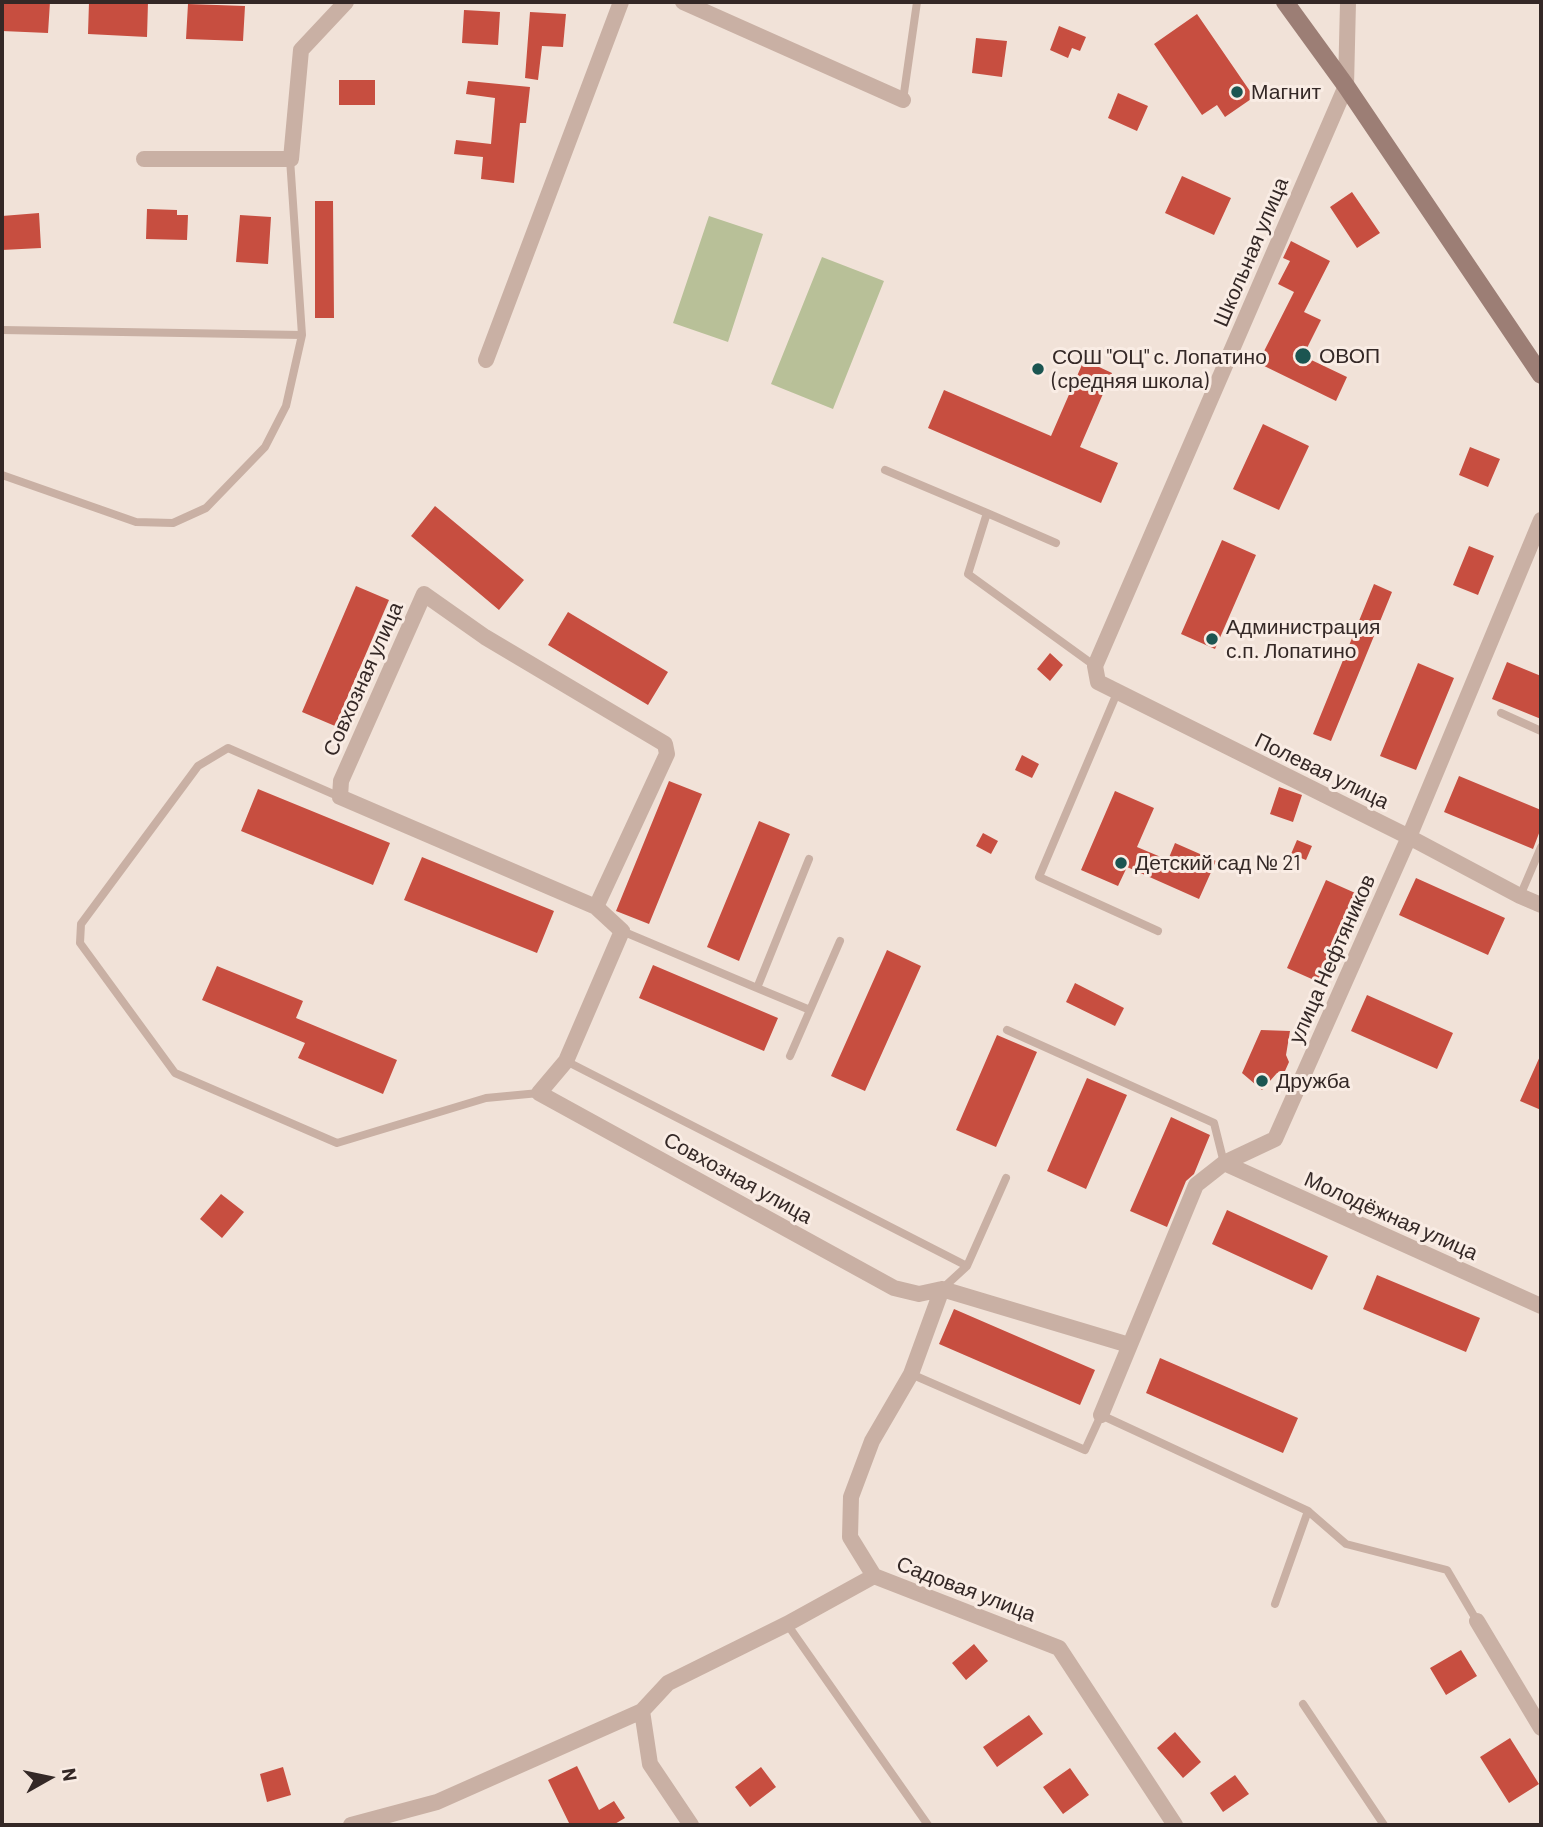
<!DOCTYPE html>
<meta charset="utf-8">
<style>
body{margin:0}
#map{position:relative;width:1543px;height:1827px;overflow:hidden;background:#f1e2d8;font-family:Barlow,sans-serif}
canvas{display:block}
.frame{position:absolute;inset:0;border:4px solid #342826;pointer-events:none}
.north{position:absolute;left:14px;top:1743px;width:70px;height:70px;-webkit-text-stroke:5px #f9ece4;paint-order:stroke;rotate:81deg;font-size:19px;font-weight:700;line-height:28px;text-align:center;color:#342826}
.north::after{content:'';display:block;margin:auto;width:24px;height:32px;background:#342826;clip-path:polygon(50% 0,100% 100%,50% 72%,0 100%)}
</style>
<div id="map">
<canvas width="1543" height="1827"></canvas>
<div class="frame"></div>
<div class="north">N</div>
</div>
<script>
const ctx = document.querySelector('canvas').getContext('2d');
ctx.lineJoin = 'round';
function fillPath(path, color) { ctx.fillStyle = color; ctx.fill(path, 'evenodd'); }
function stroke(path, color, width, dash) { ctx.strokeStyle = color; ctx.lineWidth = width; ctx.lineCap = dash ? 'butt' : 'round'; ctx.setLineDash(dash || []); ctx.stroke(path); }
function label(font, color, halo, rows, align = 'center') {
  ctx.font = font + ' Barlow,sans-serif'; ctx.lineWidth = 6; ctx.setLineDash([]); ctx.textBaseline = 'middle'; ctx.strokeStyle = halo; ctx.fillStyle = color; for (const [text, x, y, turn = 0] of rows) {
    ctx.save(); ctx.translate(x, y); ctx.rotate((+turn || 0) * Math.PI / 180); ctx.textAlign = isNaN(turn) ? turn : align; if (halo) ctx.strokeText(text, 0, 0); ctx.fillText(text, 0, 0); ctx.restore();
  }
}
const green = new Path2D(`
 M709,216L763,234L728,342L673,323Z
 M822,257L884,281L833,409L771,384Z`);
const building = new Path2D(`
 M2,2H50L48,33L2,31Z
 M89,2H148L147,37L88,34Z
 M188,4L245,6L243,41L186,39Z
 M464,10L500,12L498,45L462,43Z
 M530,12L566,14L563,47L542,46L538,80L525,78Z
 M1197,14L1254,97L1225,117L1217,105L1202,115L1154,44Z
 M1059,26L1086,37L1080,51L1072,48L1068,58L1050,50Z
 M976,38L1007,41L1002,77L972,73Z
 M339,80H375V105H339Z
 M468,81L530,87L526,123H520L514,183L481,179L483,157L454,154L456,140L491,144L495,98L466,94Z
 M1118,93L1148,106L1137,131L1108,118Z
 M1182,176L1231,198L1214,235L1165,213Z
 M1352,192L1380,233L1357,248L1330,207Z
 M315,201H333L334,318H315Z
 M147,209L177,210V215H188L187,240L146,239Z
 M39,213L41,248L2,250V216Z
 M240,215L271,217L268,264L236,262Z
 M1291,241L1330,261L1304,312L1321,320L1303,356L1347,377L1336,401L1258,363L1294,292L1278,284L1290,261L1283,258Z
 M1084,360L1112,373L1080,447L1118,463L1101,503L928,428L944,390L1051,436Z
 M1263,424L1309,446L1279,510L1233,489Z
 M1470,447L1500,459L1488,487L1459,475Z
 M435,506L524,580L499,610L411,536Z
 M1222,540L1256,555L1215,649L1181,634Z
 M1469,546L1494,556L1478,595L1453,585Z
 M1374,584L1392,592L1331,741L1313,734Z
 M356,586L389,600L335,726L302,712Z
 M568,612L668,672L648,705L548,645Z
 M1050,653L1063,665L1050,681L1037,669Z
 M1507,662L1541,676V719L1492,699Z
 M1418,663L1454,678L1416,770L1380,756Z
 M1022,755L1039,764L1032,778L1015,770Z
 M1459,776L1541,810V828L1533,849L1444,812Z
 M669,781L702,794L649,924L616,911Z
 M1279,787L1302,795L1293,822L1270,814Z
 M258,789L390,843L373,885L241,831Z
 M1115,791L1154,808L1137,847L1168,860L1175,843L1216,861L1199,899L1127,867L1118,886L1081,870Z
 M759,821L790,834L739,961L707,947Z
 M983,833L998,841L991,854L976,846Z
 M1297,840L1312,846L1306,860L1291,854Z
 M422,857L554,911L537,953L404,900Z
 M1416,878L1505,918L1488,955L1399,915Z
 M1326,880L1362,896L1323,984L1287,968Z
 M887,950L921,966L865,1091L831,1076Z
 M653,965L778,1018L764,1051L639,998Z
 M217,966L303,1001L296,1018L397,1060L383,1094L298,1058L305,1043L202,1000Z
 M1075,983L1124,1008L1115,1026L1066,1002Z
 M1367,995L1453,1033L1437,1069L1351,1031Z
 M1261,1030L1290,1031L1286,1055L1289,1062L1285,1071L1277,1073L1262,1090L1242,1073Z
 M997,1035L1037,1052L996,1147L956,1130Z
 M1541,1054V1110L1520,1101Z
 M1087,1078L1127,1095L1086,1189L1047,1171Z
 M1171,1117L1210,1135L1194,1174L1186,1181L1167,1227L1130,1211Z
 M221,1194L244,1212L222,1238L200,1219Z
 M1227,1210L1328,1256L1312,1290L1212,1244Z
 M1377,1275L1480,1318L1466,1352L1363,1309Z
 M954,1309L1095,1370L1080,1405L939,1344Z
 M1160,1358L1298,1418L1283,1453L1146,1393Z
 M974,1644L988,1661L966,1680L952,1663Z
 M1461,1650L1477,1676L1446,1695L1430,1668Z
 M1029,1715L1043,1734L997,1767L983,1747Z
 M1175,1732L1201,1762L1183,1778L1157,1748Z
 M1510,1738L1539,1784L1509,1803L1480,1757Z
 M577,1766L599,1810L614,1801L625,1818L613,1825H570L548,1780Z
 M283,1767L291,1795L267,1802L260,1774Z
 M761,1767L776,1787L750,1807L735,1787Z
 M1070,1768L1089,1795L1063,1814L1043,1787Z
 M1235,1775L1249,1794L1223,1812L1210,1793Z`);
const lane = new Path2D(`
 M903,100L917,2
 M2,330L302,335
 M885,470L987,513L968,574L1095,666
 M2,475L136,522L173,523L206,508L265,447L286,406L302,335L290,159
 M987,513L1056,543
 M1117,693L1039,877L1158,931
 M1501,713L1541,731
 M340,797L228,748L198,766L81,924L80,943L175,1073L337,1143L486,1098L539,1093
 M1520,896L1541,847
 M622,931L757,988L809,859
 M757,988L810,1010
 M1007,1030L1214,1123L1224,1163
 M790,1056L840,941
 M566,1061L967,1266
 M942,1289L967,1266L1006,1178
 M911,1374L1085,1450L1101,1415L1308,1511L1275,1604
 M1308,1511L1346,1544L1447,1570L1477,1621
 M787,1624L928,1825
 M1303,1704L1384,1825`);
const street = new Path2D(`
 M683,2L903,100
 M1348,2L1346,86L1095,666L1098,682L1409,837L1520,896L1541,905
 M144,159H291L301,50L346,2
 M486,360L621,2
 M596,907L340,797L341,781L424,594L485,637L665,744L667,754L596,907L622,931L566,1061L539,1093L894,1288L919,1294L942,1289L1129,1345
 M1224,1163L1541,1306
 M942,1289L911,1374L872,1441L851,1497L850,1537L874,1576L1059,1648L1175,1825
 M1101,1415L1196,1185L1224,1163L1275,1139L1409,837L1541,520
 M1477,1621L1541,1728
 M351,1825L437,1802L642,1711
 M691,1825L650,1764L642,1711L668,1683L787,1624L874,1576`);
const secondary = new Path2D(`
 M1285,2L1346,86L1541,375`);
const markers = [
 [1237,92,7,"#1b5551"],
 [1303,356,9,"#1b5551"],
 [1038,369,7,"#1b5551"],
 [1212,639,7,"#1b5551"],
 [1121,863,7,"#1b5551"],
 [1262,1081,7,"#1b5551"]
];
const poiNames = [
 ["Магнит",1251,92],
 ["ОВОП",1319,356],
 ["СОШ \"ОЦ\" с. Лопатино",1052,357],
 ["(средняя школа)",1052,381],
 ["Администрация",1226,627],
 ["с.п. Лопатино",1226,651],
 ["Детский сад № 21",1135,863],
 ["Дружба",1276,1081]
];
const streetNames = [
 ["Школьная улица",1251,252,-67],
 ["Совхозная улица",363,679,-66],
 ["Полевая улица",1322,771,26],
 ["улица Нефтяников",1332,959,-66],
 ["Совхозная улица",738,1178,29],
 ["Молодёжная улица",1391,1216,24],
 ["Садовая улица",966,1589,21]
];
fillPath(green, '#b8c098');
fillPath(building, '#c74e40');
stroke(lane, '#c9b0a4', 8);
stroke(street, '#c9b0a4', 16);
stroke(secondary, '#9c7e75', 18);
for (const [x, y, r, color] of markers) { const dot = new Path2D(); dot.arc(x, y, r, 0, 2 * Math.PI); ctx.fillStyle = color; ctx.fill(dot); stroke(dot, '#f9ece4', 2.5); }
label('21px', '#342826', '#f9ece4', poiNames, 'left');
label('21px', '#342826', '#f9ece4', streetNames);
</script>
